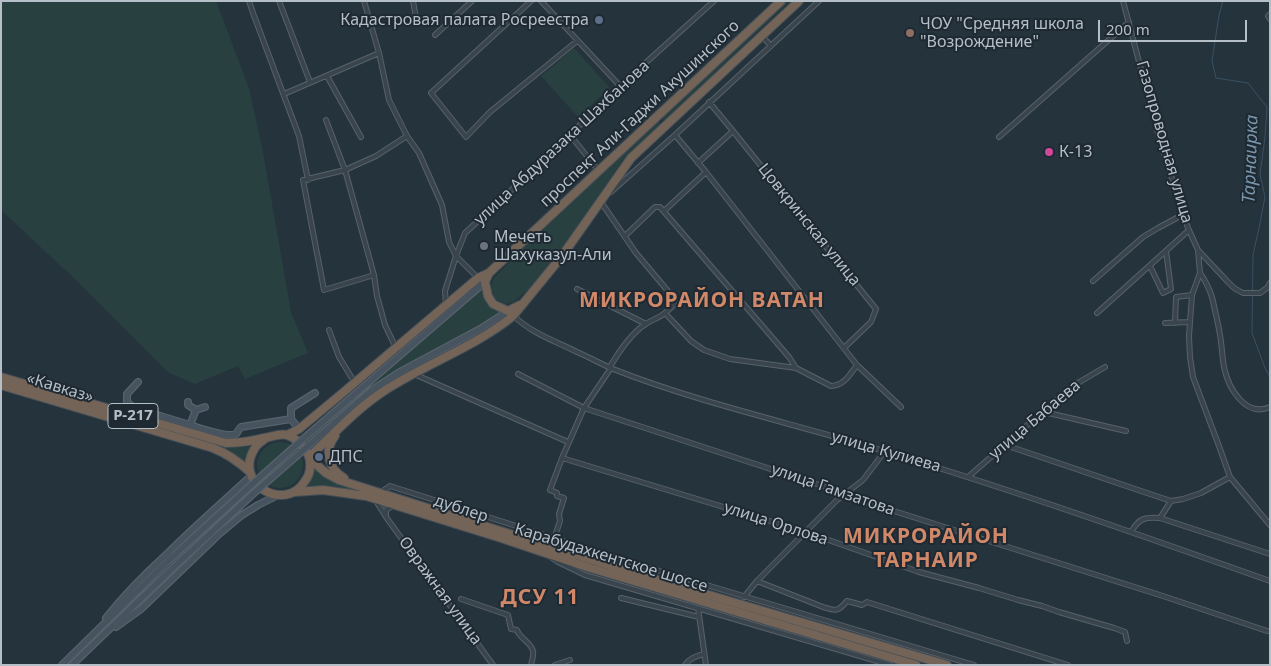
<!DOCTYPE html>
<meta charset="utf-8">
<style>
body{margin:0}
#map{position:relative;width:1271px;height:666px;overflow:hidden;background:#25333d;font-family:"Noto Sans",sans-serif}
canvas{display:block}
.frame{position:absolute;inset:0;border:2px solid #b5bfc8;pointer-events:none}
.scale{position:absolute;left:1098px;top:20px;width:149px;height:22px;box-sizing:border-box;border:2px solid #b5bfc8;border-top:0;padding-left:6px;font-size:15px;line-height:18px;white-space:nowrap;color:#b5bfc8;-webkit-text-stroke:4px #1e2932;paint-order:stroke}
</style>
<div id="map">
<canvas width="1271" height="666"></canvas>
<div class="frame"></div>
<div class="scale">200 m</div>
</div>
<script>
const ctx = document.querySelector('canvas').getContext('2d');
ctx.lineJoin = 'round';
function fillPath(path, color) { ctx.fillStyle = color; ctx.fill(path, 'evenodd'); }
function stroke(path, color, width, dash) { ctx.strokeStyle = color; ctx.lineWidth = width; ctx.lineCap = dash ? 'butt' : 'round'; ctx.setLineDash(dash || []); ctx.stroke(path); }
function label(font, color, halo, rows, align = 'center') {
  ctx.font = font + ' "Noto Sans",sans-serif'; ctx.lineWidth = 4; ctx.setLineDash([]); ctx.textBaseline = 'middle'; ctx.strokeStyle = halo; ctx.fillStyle = color; for (const [text, x, y, turn = 0] of rows) {
    ctx.save(); ctx.translate(x, y); ctx.rotate((+turn || 0) * Math.PI / 180); ctx.textAlign = isNaN(turn) ? turn : align; if (halo) ctx.strokeText(text, 0, 0); ctx.fillText(text, 0, 0); ctx.restore();
  }
}
const green = new Path2D(`
 M1,1H216L249,88L263,152L291,312L308,353L245,379L238,366L195,384L169,373L78,282L1,210Z
 M786,1H790L664,121L662,118Z
 M574,48L610,88L578,117L541,76Z
 M658,121L661,124L625,157L559,252L530,288L517,299L513,302L506,304L496,299L491,290L492,283L494,278L525,246Z
 M482,289C485,302 489,307 502,312L477,328L388,376L366,391L306,443L305,441L363,390Z
 M203,440C225,447 231,447 253,443L246,457V464L203,443Z
 M257 465a23 23 0 1 1 46 0a23 23 0 1 1-46 0Z
 M314,466L366,491L365,493C342,488 329,486 305,488L313,474Z`);
const stream = new Path2D(`
 M1223,1L1219,15L1212,61L1216,78L1248,83L1267,107L1265,137L1260,174L1265,197L1260,223L1253,255L1252,333L1265,368L1270,377`);
const street = new Path2D(`
 M249,1L253,13L299,136L308,180
 M279,1L310,82
 M364,1L379,53L389,100L407,136L419,153L442,205L449,242L456,256L478,278
 M413,1L417,23
 M531,1L431,93L466,137L490,112L577,41
 M541,1L620,86
 M1123,1L1142,73L1155,113L1157,130L1163,151L1188,228L1198,250L1227,281L1234,288L1243,293H1260L1267,288L1270,283
 M1270,14L1268,16L1270,19
 M435,35L472,1
 M762,36L771,46
 M327,76L361,137
 M284,94L379,53
 M709,102L733,131L876,309L871,322L844,348
 M326,120L345,170L374,275L377,296L385,325L396,348
 M570,135L598,170
 M675,135L706,172L857,365L901,407
 M999,137L1129,22
 M698,163L733,131
 M611,192L675,135L819,1
 M601,202L636,253L673,297L675,301L674,305L665,313L691,341L704,350L730,359L796,368L831,386C844,386 850,374 857,365
 M664,211L706,172
 M625,236L655,207H660L789,357L796,368
 M1198,250L1200,273L1192,295L1189,336L1190,357L1193,377L1219,446L1230,477L1270,525
 M1150,266L1163,293L1171,289L1166,251
 M1200,273C1205,280 1209,288 1212,297C1215,310 1218,323 1220,335C1222,346 1222,356 1224,367C1228,387 1245,418 1270,407
 M374,275L324,290L303,180L345,170L376,156L407,136
 M1093,281L1143,237L1158,228L1184,214
 M577,289L646,324
 M446,305L445,291L456,256L465,233L547,157L620,86L714,1
 M1097,313L1189,230
 M514,316C531,333 555,341 577,352C589,357 601,364 613,369C702,404 796,424 887,452C1016,491 1143,536 1270,581
 M1165,323L1190,322
 M1175,323L1176,297L1192,295
 M329,330L339,357L355,383
 M414,374L568,442
 M518,374L584,408L847,494L859,500L1163,596L1267,631
 M1044,412L1126,431
 M1005,445L1147,493L1171,501L1183,499L1201,493L1230,477
 M562,458L806,532L919,572L979,588L1018,600L1042,606L1059,612L1114,628L1125,632L1127,641
 M968,477L1071,387L1105,367
 M380,493L390,486L633,563L974,665
 M376,501L386,517V510L394,505
 M386,517L493,665
 M1160,518L1171,501
 M1131,532C1139,518 1145,517 1160,518L1270,554
 M546,544L554,539L560,521L559,514L564,498L557,496V493L550,490L562,458L584,408L611,368V365C620,350 630,335 644,325C651,320 659,318 665,313
 M552,558L558,562L585,575L890,665
 M757,581L823,607C836,611 838,612 847,601L862,605L867,602L1068,665
 M744,597L757,581L836,501L863,480L885,451
 M621,598L699,617
 M461,599L508,615L511,629L517,630C520,639 531,642 533,651C534,655 532,661 531,665
 M698,608L706,665
 M555,665L570,660
 M685,665C690,658 696,656 704,654`);
const secondary = new Path2D(`
 M138,382L127,394V402L134,408L190,425
 M188,402V405L196,410L190,425C198,428 229,438 236,434C237,433 239,429 241,427L291,419L299,429
 M196,410L205,407
 M291,419V408L315,393
 M303,439L485,282
 M308,446L372,390L398,373L480,329L508,311
 M106,618C125,594 145,574 167,554C194,527 223,502 251,476
 M116,627L141,609L218,535L242,515L258,505L278,495
 M62,665L168,561L248,488
 M72,665L175,566L253,494`);
const highway = new Path2D(`
 M489,273L485,282L488,296L493,304L508,311L520,305
 M1,377L226,443C239,443 252,441 264,438C272,437 279,433 287,435C293,437 298,441 302,446C307,451 311,459 310,467C310,472 308,477 305,481C285,514 232,483 255,448C257,444 262,441 266,438
 M1,385L213,448C228,454 238,461 250,472
 M287,435L299,429L339,396L478,278L489,273L781,1
 M335,436C324,450 328,469 344,478
 M309,457C334,434 358,407 387,389C428,363 476,346 513,316L562,256L631,158L799,1
 M310,459L326,473L339,480L624,570L947,665
 M295,492L323,490L366,496L501,538L587,567L916,665`);
const secondaryBridge = new Path2D(`
 M248,488L303,439
 M253,494L308,446`);
const markers = [
 [599,20,5,"#5c6f8a"],
 [910,33,5,"#8d6e63"],
 [1049,152,5,"#d1479c"],
 [484,246,5,"#6b7280"],
 [319,457,5,"#5c6f8a"]
];
const shields = [
 [133,416,50]
];
const shieldNames = [
 ["Р-217",133,416]
];
const poiNames = [
 ["Кадастровая палата Росреестра",589,20,"right"],
 ["ЧОУ \"Средняя школа",920,24],
 ["\"Возрождение\"",920,42],
 ["К-13",1059,152],
 ["Мечеть",494,237],
 ["Шахуказул-Али",494,255],
 ["ДПС",329,457]
];
const streetNames = [
 ["проспект Али-Гаджи Акушинского",640,114,-43],
 ["Газопроводная улица",1164,142,74],
 ["улица Абдуразака Шахбанова",562,143,-43],
 ["Цовкринская улица",809,225,51],
 ["«Кавказ»",60,388,17],
 ["улица Бабаева",1035,420,-40],
 ["улица Кулиева",886,452,16],
 ["улица Гамзатова",833,490,19],
 ["дублер",461,509,18],
 ["улица Орлова",776,524,18],
 ["Карабудахкентское шоссе",611,558,17],
 ["Овражная улица",440,591,54]
];
const waterNames = [
 ["Тарнаирка",1251,159,-88]
];
const districtNames = [
 ["МИКРОРАЙОН ВАТАН",702,301],
 ["МИКРОРАЙОН",926,537],
 ["ТАРНАИР",926,561],
 ["ДСУ 11",540,598]
];
fillPath(green, '#28403f');
stroke(stream, '#3a5164', 1);
stroke(street, '#57626b', 6);
stroke(secondary, '#57626b', 8);
stroke(highway, '#444f58', 10);
stroke(street, '#39444d', 4);
stroke(secondary, '#475460', 5.5);
stroke(highway, '#736457', 8);
stroke(secondaryBridge, '#57626b', 8, []);
stroke(secondaryBridge, '#475460', 5.5);
for (const [x, y, r, color] of markers) { const dot = new Path2D(); dot.arc(x, y, r, 0, 2 * Math.PI); ctx.fillStyle = color; ctx.fill(dot); stroke(dot, '#1e2932', 2); }
for (const [x, y, w] of shields) { const box = new Path2D(); box.roundRect(x - w / 2, y - 12.5, w, 25, 4); ctx.fillStyle = '#1e2932'; ctx.fill(box); stroke(box, '#b5bfc8', 1); }
label('bold 15px', '#b5bfc8', null, shieldNames);
label('16px', '#b5bfc8', '#1e2932', poiNames, 'left');
label('16px', '#b5bfc8', '#1e2932', streetNames);
label('italic 18px', '#7794aa', '#1e2932', waterNames);
ctx.letterSpacing = '1px';
label('bold 21px', '#d08869', '#1e2932', districtNames);
ctx.letterSpacing = '0px';
</script>
